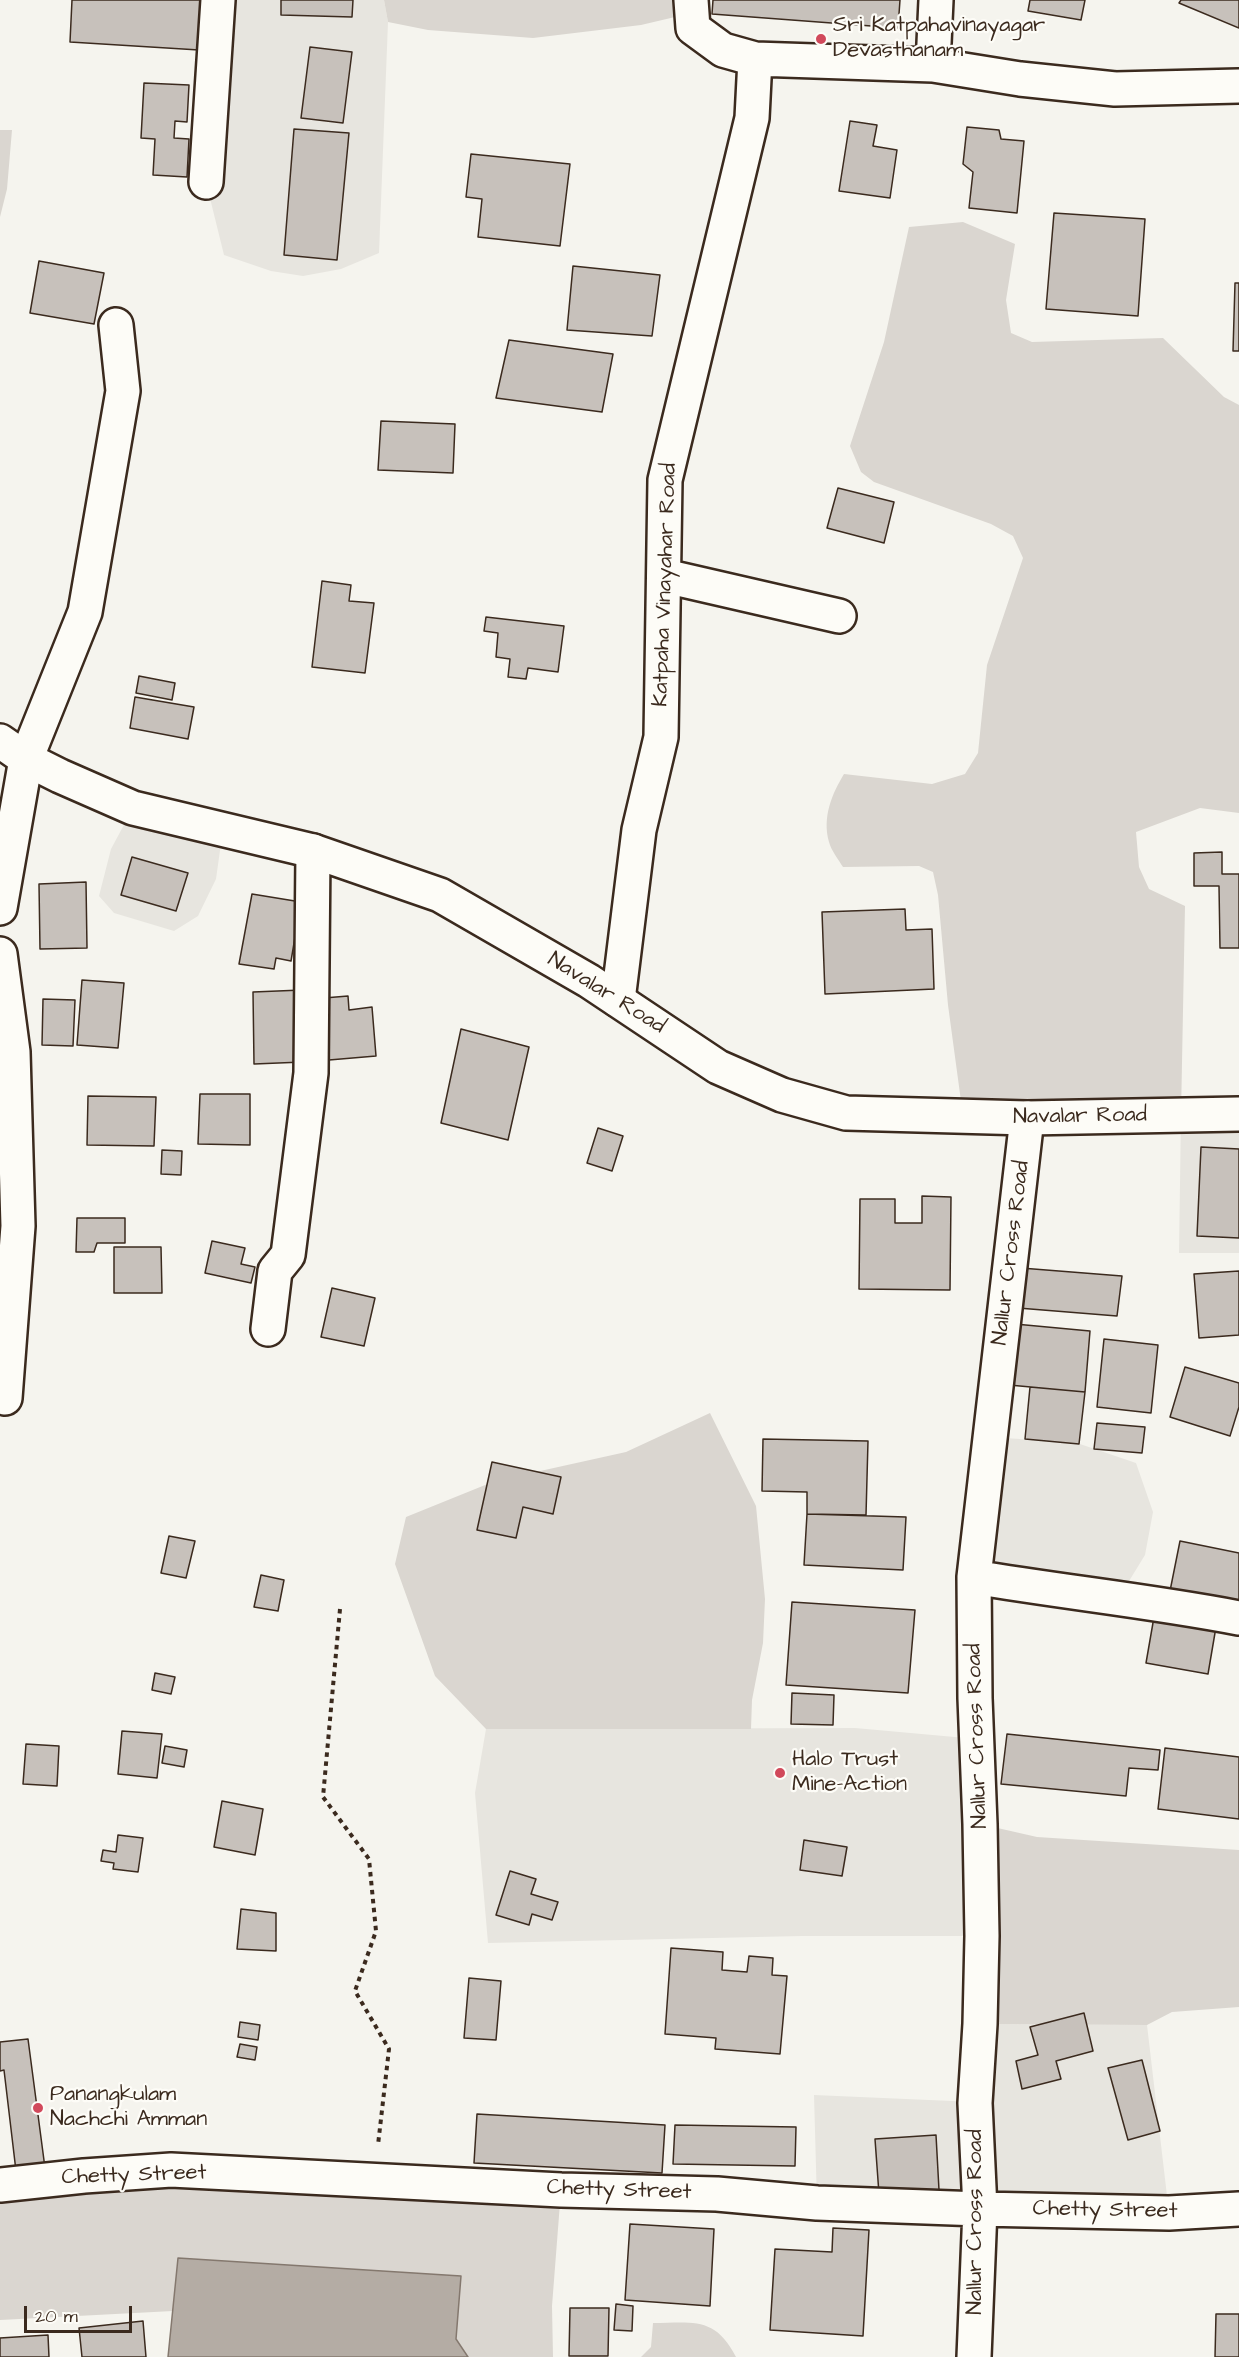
<!DOCTYPE html>
<style>
body{margin:0}
#map{position:relative;width:1239px;height:2357px;overflow:hidden;background:#f5f4ee;font-family:"Architects Daughter",sans-serif}
canvas{display:block}
.scale{position:absolute;left:24px;top:2306px;width:108px;height:27px;box-sizing:border-box;border:3px solid #3b2a1e;border-top:0;padding-left:8px;font-size:18px;line-height:21px;white-space:nowrap;color:#3b2a1e;-webkit-text-stroke:4px #fdfcf7;paint-order:stroke}
</style>
<div id="map">
<canvas width="1239" height="2357"></canvas>
<div class="scale">20 m</div>
</div>
<script>
const ctx = document.querySelector('canvas').getContext('2d');
ctx.lineJoin = 'round';
function fillPath(path, color) { ctx.fillStyle = color; ctx.fill(path, 'evenodd'); }
function stroke(path, color, width, dash) { ctx.strokeStyle = color; ctx.lineWidth = width; ctx.lineCap = dash ? 'butt' : 'round'; ctx.setLineDash(dash || []); ctx.stroke(path); }
function label(font, color, halo, rows, align = 'center') {
  ctx.font = font + ' "Architects Daughter",sans-serif'; ctx.lineWidth = 4.5; ctx.setLineDash([]); ctx.textBaseline = 'middle'; ctx.strokeStyle = halo; ctx.fillStyle = color; for (const [text, x, y, turn = 0] of rows) {
    ctx.save(); ctx.translate(x, y); ctx.rotate((+turn || 0) * Math.PI / 180); ctx.textAlign = isNaN(turn) ? turn : align; if (halo) ctx.strokeText(text, 0, 0); ctx.fillText(text, 0, 0); ctx.restore();
  }
}
const built = new Path2D(`
 M218,0H384L388,22L379,253L341,269L303,276L271,271L224,255L206,182Z
 M133,808L223,829L216,879L198,916L174,931L114,913L99,896L111,849Z
 M1239,1114V1253H1179L1181,1115Z
 M991,1437L1077,1443L1136,1463L1153,1512L1145,1555L1118,1599L974,1577Z
 M855,1728L977,1739L982,1936H802L488,1943L475,1793L486,1729Z
 M980,2024L1147,2025L1169,2213L817,2203L814,2095L975,2102Z`);
const green = new Path2D(`
 M384,0H691L692,13L641,25L533,38L428,30L388,22Z
 M0,130H12L7,189L0,217Z
 M963,222L1015,244L1006,300L1011,333L1032,342L1163,338L1224,397L1239,405V813L1200,808L1136,832L1139,867L1149,889L1185,906L1181,1115L963,1116L948,1005L938,895L933,872L919,866L843,867C838,859 831,850 829,842C822,817 832,794 844,774L932,784L965,774L978,753L987,665L1023,558L1013,536L991,524L874,482L861,472L850,446L884,342L909,227Z
 M710,1413L756,1506L765,1599L763,1643L752,1700L751,1729H486L435,1676L395,1564L406,1517L495,1481L626,1452Z
 M980,1824L1037,1837L1239,1850V2007L1172,2012L1147,2025L980,2024Z
 M0,2185L561,2190L552,2306L553,2357H468L456,2339L460,2276L179,2258L173,2311L0,2320Z
 M653,2323C693,2323 715,2316 736,2357H641L651,2347Z`);
const water = new Path2D(`
 M178,2258L461,2276L456,2339L468,2357H168Z`);
const building = new Path2D(`
 M72,0H202L199,50L70,42Z
 M281,0H353L352,17L281,15Z
 M713,0H900L898,28L712,14Z
 M1030,0H1085L1081,20L1028,11Z
 M1181,0H1239V28L1179,3Z
 M310,47L352,52L343,123L301,118Z
 M144,83L189,85L187,122L175,121L174,138L189,139L187,177L153,175L155,139L141,138Z
 M850,121L877,125L873,146L897,150L890,198L839,191Z
 M967,127L999,130L1001,139L1024,141L1017,213L969,208L973,172L963,164Z
 M294,129L349,133L337,260L284,255Z
 M471,154L570,164L560,246L478,237L482,199L466,197Z
 M1054,213L1145,219L1138,316L1046,309Z
 M39,261L104,273L94,324L30,313Z
 M573,266L660,275L652,336L567,330Z
 M1235,283H1239V351H1233Z
 M509,340L613,354L602,412L496,398Z
 M381,421L455,424L453,473L378,470Z
 M838,488L894,502L884,543L827,528Z
 M322,581L351,585L349,601L374,603L365,673L312,667Z
 M486,617L564,626L558,672L528,668L526,679L508,677L510,659L496,657L498,633L484,631Z
 M139,676L175,683L172,700L136,693Z
 M135,697L194,707L188,739L130,728Z
 M1222,852V874H1239V948H1220L1219,886H1194V853Z
 M132,857L188,873L176,911L121,895Z
 M86,882L87,948L40,949L39,884Z
 M252,894L301,902L291,961L276,958L274,969L239,964Z
 M905,909L906,930L932,929L934,989L825,994L822,912Z
 M82,980L124,983L118,1048L77,1045Z
 M302,990L303,1062L254,1064L253,992Z
 M348,996L349,1010L372,1007L376,1056L329,1060L324,998Z
 M43,999L75,1000L73,1046L42,1045Z
 M461,1029L529,1047L508,1140L441,1123Z
 M200,1094H250V1145L198,1144Z
 M88,1096L156,1097L154,1146L87,1145Z
 M598,1128L623,1136L612,1171L587,1163Z
 M1201,1147L1239,1149V1238L1197,1236Z
 M162,1150L182,1151L181,1175L161,1174Z
 M922,1196L951,1197L950,1290L859,1289L860,1199H895V1223H922Z
 M77,1218H125V1243H97L94,1252H76Z
 M212,1241L245,1248L241,1264L255,1267L251,1283L205,1273Z
 M114,1247H161L162,1293H114Z
 M1021,1268L1122,1276L1117,1316L1018,1308Z
 M1239,1271V1335L1199,1338L1194,1274Z
 M332,1288L375,1298L364,1346L321,1337Z
 M1015,1324L1090,1331L1085,1392L1009,1385Z
 M1104,1339L1158,1345L1151,1413L1097,1407Z
 M1185,1367L1239,1383V1407L1230,1436L1170,1417Z
 M1030,1387L1085,1392L1079,1444L1025,1439Z
 M1097,1423L1145,1427L1142,1453L1094,1449Z
 M763,1439L868,1441L866,1515L807,1514V1492L762,1491Z
 M492,1462L561,1477L553,1514L523,1507L516,1538L477,1530Z
 M807,1514L906,1517L903,1570L804,1565Z
 M169,1536L195,1541L186,1578L161,1573Z
 M1180,1541L1239,1553V1604L1170,1591Z
 M261,1575L284,1580L278,1611L254,1607Z
 M792,1602L915,1610L908,1693L786,1685Z
 M1154,1617L1216,1627L1208,1674L1146,1663Z
 M155,1673L175,1677L171,1694L152,1690Z
 M792,1693L834,1695L833,1725L791,1724Z
 M122,1731L162,1734L157,1778L118,1774Z
 M1007,1734L1160,1750L1158,1770L1129,1768L1126,1796L1001,1784Z
 M26,1744L59,1746L57,1786L23,1784Z
 M165,1746L187,1750L184,1767L162,1763Z
 M1165,1748L1239,1757V1819L1158,1809Z
 M222,1801L263,1809L255,1855L214,1847Z
 M118,1835L143,1838L138,1872L113,1869L114,1863L101,1861L103,1850L116,1852Z
 M804,1840L847,1847L842,1876L800,1870Z
 M510,1871L536,1879L531,1894L558,1902L552,1920L532,1914L529,1925L496,1915Z
 M241,1909L276,1913V1951L237,1949Z
 M671,1948L723,1952L722,1970L747,1972L749,1956L773,1958L772,1975L787,1976L780,2054L715,2049L716,2038L665,2034Z
 M469,1978L501,1981L496,2040L464,2038Z
 M1084,2013L1093,2051L1056,2061L1061,2079L1022,2089L1016,2061L1038,2055L1030,2027Z
 M240,2022L260,2025L258,2040L238,2037Z
 M28,2039L45,2168L16,2171L4,2070L0,2071V2042Z
 M240,2044L257,2047L255,2060L237,2057Z
 M1142,2060L1160,2131L1128,2140L1108,2068Z
 M477,2114L665,2125L662,2173L474,2163Z
 M675,2125L796,2127L795,2166L673,2164Z
 M936,2135L939,2190L879,2194L875,2139Z
 M630,2224L714,2229L710,2306L625,2300Z
 M833,2228L869,2230L863,2336L770,2330L775,2249L832,2252Z
 M616,2304L633,2306L632,2331L614,2330Z
 M570,2308H609L608,2356H569Z
 M1216,2314H1239V2357H1215Z
 M143,2321L146,2357H82L79,2328Z
 M48,2335L49,2357H0V2338Z`);
const path = new Path2D(`
 M340,1609L323,1797L369,1859L376,1931L355,1991L389,2049L378,2145`);
const street = new Path2D(`
 M755,59L933,65L1020,79L1115,89L1239,86
 M933,65L936,0
 M206,182L218,0
 M665,576L839,616
 M0,908L26,759L85,612L123,391L116,325
 M0,954L13,1052L18,1226L5,1398
 M618,1000L639,830L661,737L665,480L752,118L755,59L723,50L693,28L691,0
 M268,1329L275,1271L288,1255L311,1073L313,851
 M974,1577C1062,1592 1151,1601 1239,1618
 M0,2185L84,2176L171,2170L561,2190L717,2194L817,2203L980,2209L1169,2213L1239,2209
 M974,2357L980,2209L975,2103L980,2024L982,1936L980,1824L975,1698L974,1577L1027,1118`);
const secondary = new Path2D(`
 M0,741L26,759L60,776L133,808L313,851L440,895L589,981L718,1067L782,1095L846,1113L1027,1118L1239,1114`);
const markers = [
 [821,39,6,"#d1495b"],
 [780,1773,6,"#d1495b"],
 [38,2108,6,"#d1495b"]
];
const poiNames = [
 ["Sri Katpahavinayagar",833,26],
 ["Devasthanam",833,51],
 ["Halo Trust",792,1760],
 ["Mine-Action",792,1785],
 ["Panangkulam",50,2095],
 ["Nachchi Amman",50,2120]
];
const streetNames = [
 ["Katpaha Vinayahar Road",666,585,-88],
 ["Navalar Road",606,994,32],
 ["Navalar Road",1080,1117,-1],
 ["Nallur Cross Road",1012,1253,-83],
 ["Nallur Cross Road",978,1736,-92],
 ["Chetty Street",134,2176,-2],
 ["Chetty Street",619,2191,2],
 ["Chetty Street",1105,2211,1],
 ["Nallur Cross Road",976,2222,-90]
];
fillPath(built, '#e7e5df');
fillPath(green, '#dad6d0');
fillPath(water, '#b4aca4');
stroke(water, '#84786e', 1.5);
fillPath(building, '#c7c1bb');
stroke(building, '#3b2a1e', 1.5);
stroke(street, '#3b2a1e', 38);
stroke(secondary, '#3b2a1e', 38);
stroke(path, '#3b2a1e', 4, [4.5, 4.5]);
stroke(street, '#fdfcf7', 33);
stroke(secondary, '#fdfcf7', 33);
for (const [x, y, r, color] of markers) { const dot = new Path2D(); dot.arc(x, y, r, 0, 2 * Math.PI); ctx.fillStyle = color; ctx.fill(dot); stroke(dot, '#fdfcf7', 2); }
label('22px', '#3b2a1e', '#fdfcf7', poiNames, 'left');
label('22px', '#3b2a1e', '#fdfcf7', streetNames);
</script>
